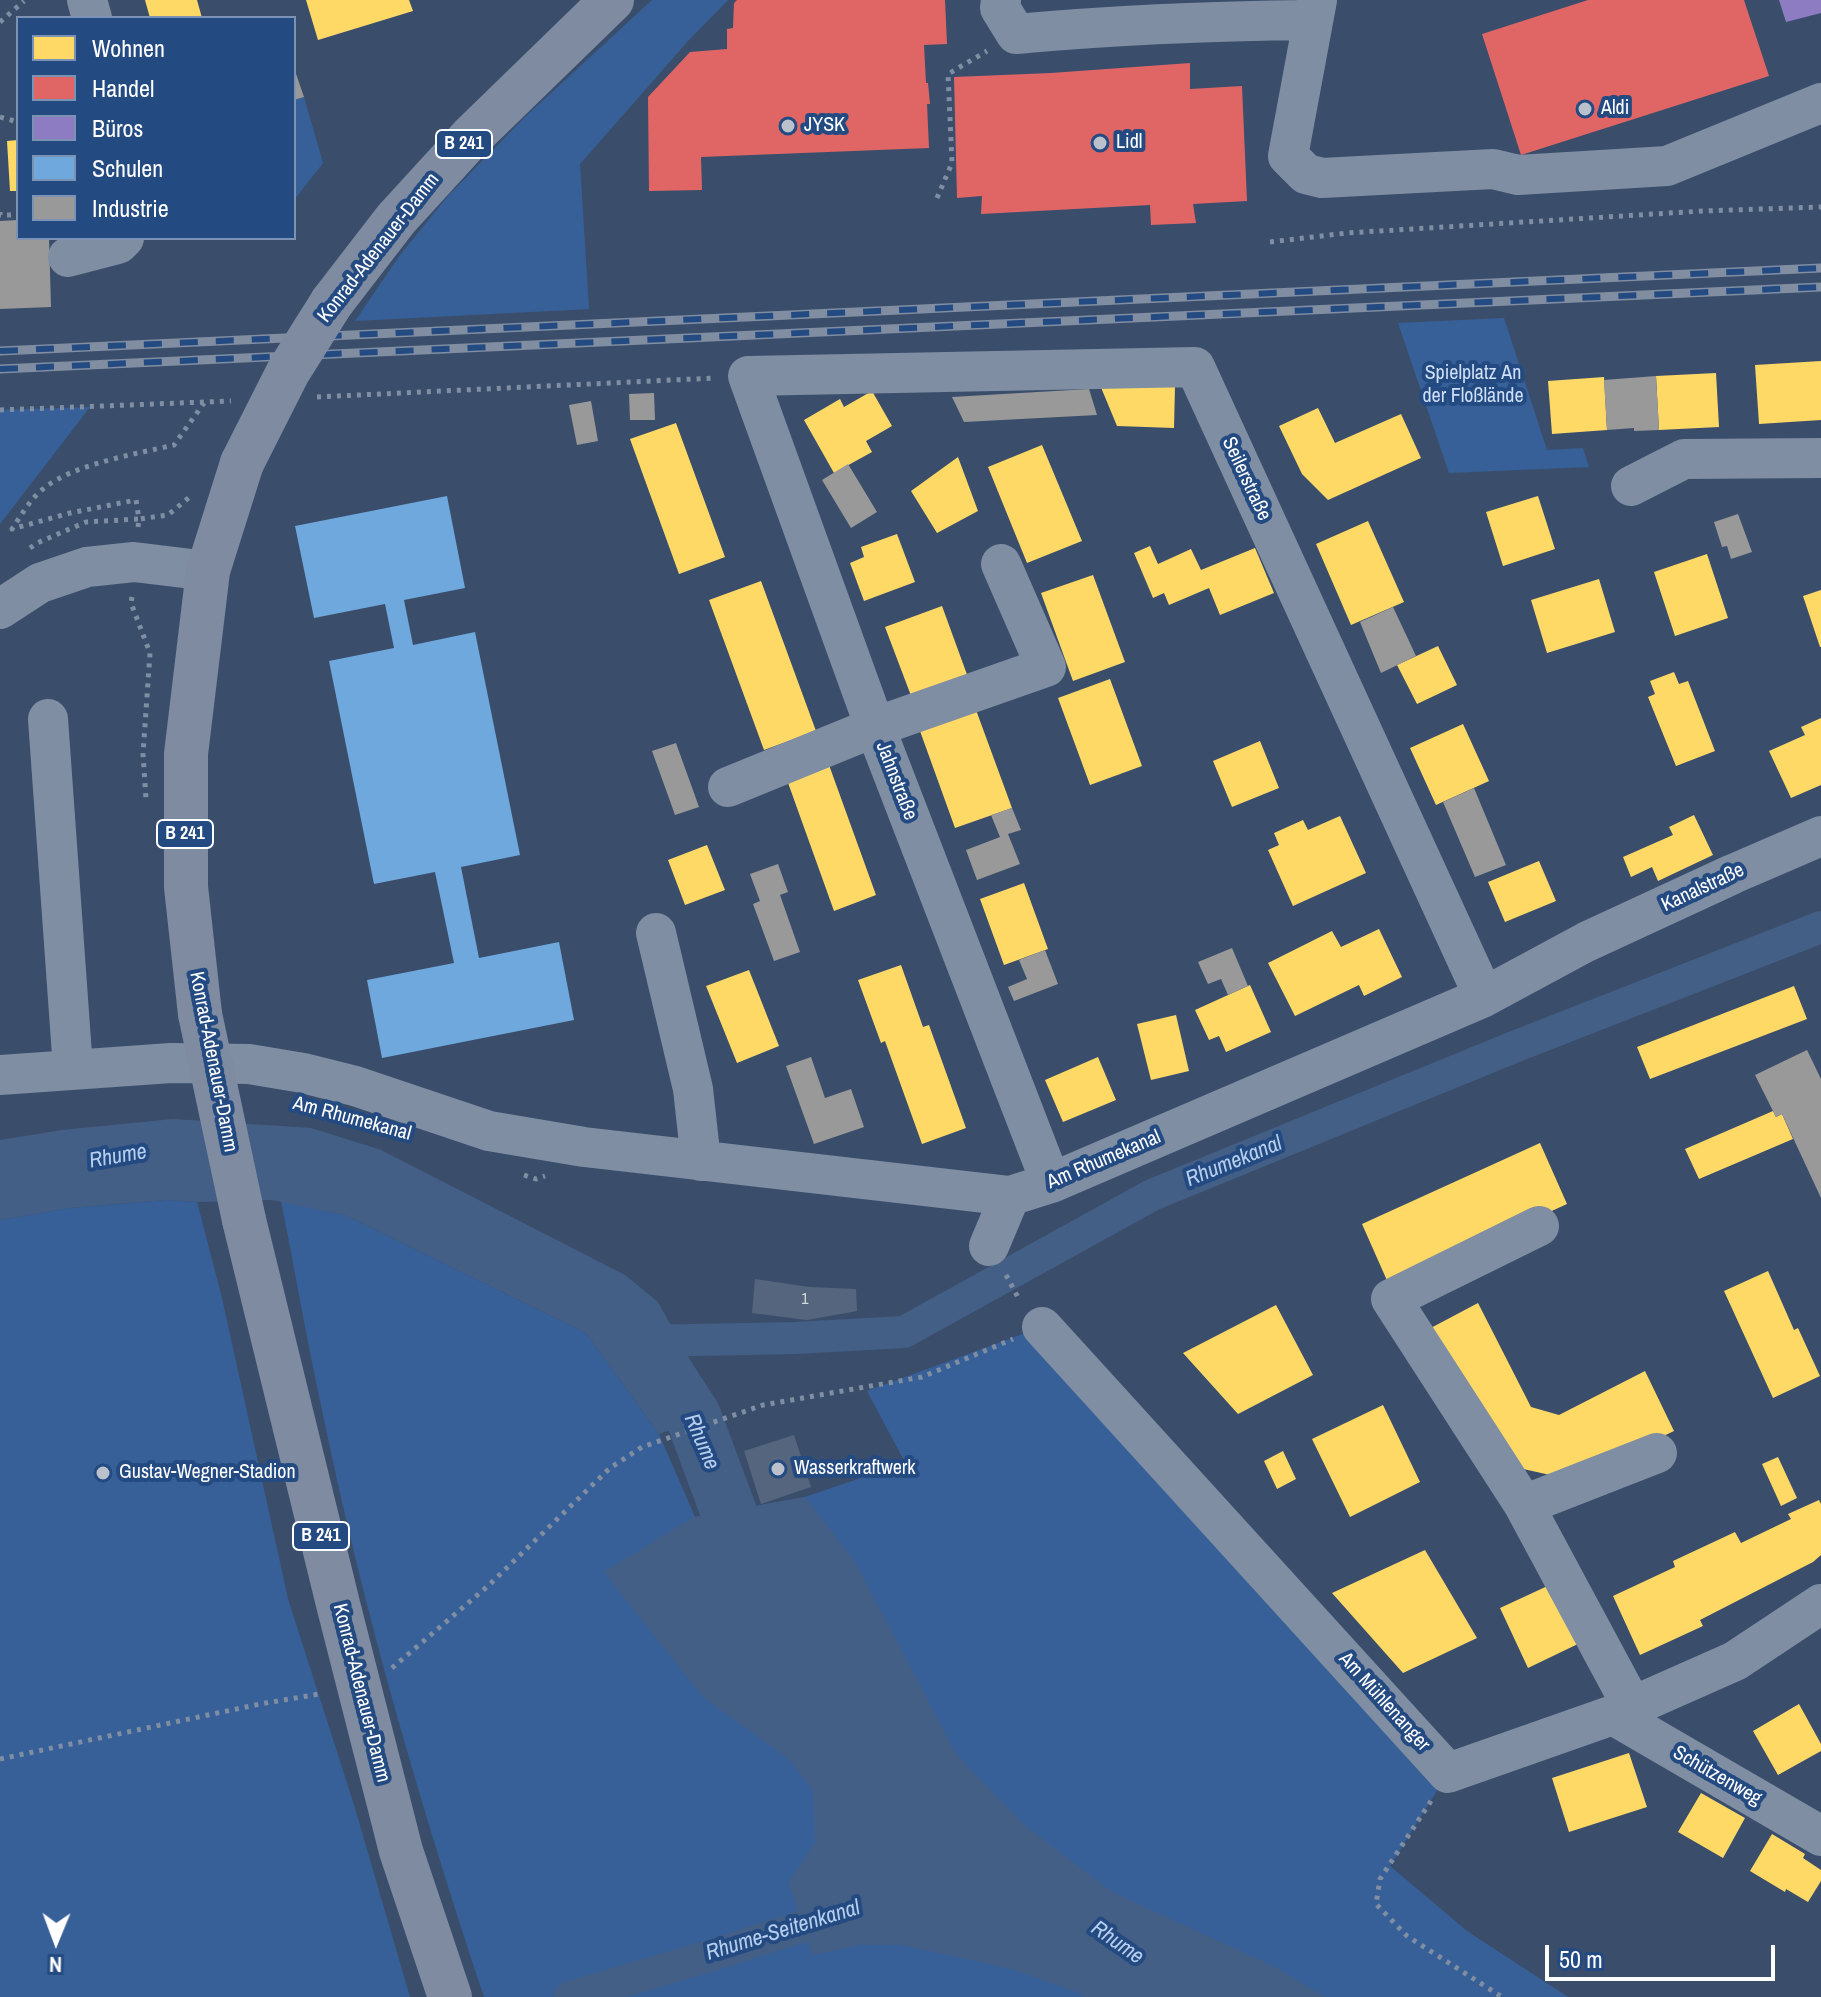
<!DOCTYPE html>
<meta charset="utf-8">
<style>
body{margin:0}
#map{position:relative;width:1821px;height:1997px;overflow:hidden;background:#3a4e6c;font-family:"Archivo Narrow",sans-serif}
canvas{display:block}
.legend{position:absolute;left:16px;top:16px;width:280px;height:224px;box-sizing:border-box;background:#244a82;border:2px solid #7c92b4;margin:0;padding:10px 14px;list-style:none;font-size:24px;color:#fff}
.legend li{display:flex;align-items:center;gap:16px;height:40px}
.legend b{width:40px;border:2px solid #7c92b4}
.north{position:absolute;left:16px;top:1901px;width:80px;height:80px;-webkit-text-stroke:6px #244a82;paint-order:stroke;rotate:181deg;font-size:22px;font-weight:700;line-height:32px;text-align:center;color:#fff}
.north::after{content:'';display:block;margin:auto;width:28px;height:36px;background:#fff;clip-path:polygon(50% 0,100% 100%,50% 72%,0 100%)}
.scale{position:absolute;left:1545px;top:1945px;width:230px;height:36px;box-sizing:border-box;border:4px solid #fff;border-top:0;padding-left:10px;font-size:24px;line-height:28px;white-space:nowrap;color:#fff;-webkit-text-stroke:6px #244a82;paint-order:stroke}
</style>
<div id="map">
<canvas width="1821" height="1997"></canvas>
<ul class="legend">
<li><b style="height:22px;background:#ffd966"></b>Wohnen</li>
<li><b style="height:22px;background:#e06666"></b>Handel</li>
<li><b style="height:22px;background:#8e7cc3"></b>Büros</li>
<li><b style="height:22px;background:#6fa8dc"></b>Schulen</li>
<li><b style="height:22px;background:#999"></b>Industrie</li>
</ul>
<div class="north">N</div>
<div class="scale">50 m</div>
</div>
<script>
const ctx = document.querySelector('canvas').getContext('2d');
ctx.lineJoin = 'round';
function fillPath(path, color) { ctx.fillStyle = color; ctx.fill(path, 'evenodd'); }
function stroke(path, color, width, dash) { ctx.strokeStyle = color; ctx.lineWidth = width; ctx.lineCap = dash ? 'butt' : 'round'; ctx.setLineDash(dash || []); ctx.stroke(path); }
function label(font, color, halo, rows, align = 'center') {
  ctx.font = font + ' "Archivo Narrow",sans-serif'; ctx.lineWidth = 8; ctx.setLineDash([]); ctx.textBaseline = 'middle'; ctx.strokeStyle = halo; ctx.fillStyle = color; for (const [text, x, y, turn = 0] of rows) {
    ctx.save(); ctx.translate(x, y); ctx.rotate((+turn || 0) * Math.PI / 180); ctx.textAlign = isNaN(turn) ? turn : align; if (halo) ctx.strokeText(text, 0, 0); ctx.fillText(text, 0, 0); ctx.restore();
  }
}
const green = new Path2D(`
 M652,0H728L688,41L580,164L589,309L355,321L400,255L448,196L525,117Z
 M304,97L323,163L294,200V100Z
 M1504,318L1547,450L1583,448L1589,467L1449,473L1398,323Z
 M90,407L0,524V410Z
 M166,1200L197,1202L222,1298L288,1599L354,1805L410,1997H0V1220L70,1208Z
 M281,1201L345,1215L586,1333L659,1434L695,1517L805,1497L902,1464L908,1468L867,1391L1042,1327L1448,1773L1390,1866L1467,1931L1568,1997H484C420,1805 363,1609 322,1410C307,1341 295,1271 281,1201Z`);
const water = new Path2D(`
 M173,1119L311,1128L381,1150L625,1275L658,1302L719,1413L659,1434L586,1333L345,1215L272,1200L197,1202L166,1200L70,1208L0,1220V1140L62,1130Z
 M805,1497L855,1562L956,1754L1023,1824L1112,1892L1273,1966L1325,1997H1084L1080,1993L1011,1969L903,1945H859L812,1955L789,1882L815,1843L813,1790L789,1759L703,1697L604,1572L694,1517Z`);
const homes = new Path2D(`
 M145,0H197L202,18H150Z
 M306,0H409L413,11L318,40Z
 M18,140V191H10L7,141Z
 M1821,361V420L1759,424L1755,365Z
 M1716,373L1719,427L1659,430L1656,376Z
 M1604,377L1607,430L1552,434L1548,381Z
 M1100,385L1175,386L1174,428L1117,426Z
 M872,391L892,426L866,441L872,452L834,473L804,420L840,399L844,407Z
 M1318,408L1335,443L1401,414L1421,458L1328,500L1302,474L1279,426Z
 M676,423L725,557L679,574L630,439Z
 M1042,445L1082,541L1027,563L988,467Z
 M958,457L978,511L937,533L911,491Z
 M1538,496L1555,549L1503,566L1486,512Z
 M1368,521L1404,602L1351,625L1316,544Z
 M897,534L915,582L864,601L850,563L864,557L861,547Z
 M1150,546L1158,564L1191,549L1201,570L1255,548L1274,593L1220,615L1209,588L1169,605L1164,593L1153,598L1134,553Z
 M1707,554L1728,618L1675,636L1654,572Z
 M1093,575L1125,662L1073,681L1041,593Z
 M1599,579L1615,632L1547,653L1531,600Z
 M761,581L816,731L764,750L709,600Z
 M1821,590V647H1820L1803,596Z
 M942,606L969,680L913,701L885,627Z
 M1438,646L1457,685L1417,704L1397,665Z
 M1674,672L1679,684L1688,681L1715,751L1676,766L1648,697L1655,694L1650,681Z
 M1110,679L1142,766L1090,785L1058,698Z
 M976,710L1012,808L955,828L920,731Z
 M1821,718V785L1791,798L1769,751L1805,735L1801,727Z
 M1463,724L1489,781L1436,805L1410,748Z
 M1260,741L1279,788L1232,807L1213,761Z
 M829,765L876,895L834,911L787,780Z
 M1694,815L1713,855L1658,881L1652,867L1631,877L1623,857L1673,835L1669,827Z
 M1340,816L1366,873L1293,906L1268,850L1279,845L1274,833L1303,820L1308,830Z
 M707,845L725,890L685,905L668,860Z
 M1539,861L1556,901L1505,922L1488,882Z
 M1024,883L1048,949L1004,965L980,899Z
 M1379,929L1402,977L1364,996L1359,985L1295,1016L1268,963L1332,931L1341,947Z
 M901,965L923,1027L929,1025L966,1128L922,1144L885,1041L881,1043L858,980Z
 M749,970L779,1046L737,1063L706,986Z
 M1250,985L1271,1032L1226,1052L1219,1036L1209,1040L1195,1010Z
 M1794,986L1807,1019L1650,1079L1637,1047Z
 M1176,1015L1189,1071L1151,1080L1137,1024Z
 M1098,1057L1116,1100L1063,1122L1045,1080Z
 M1773,1111L1776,1117L1782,1114L1793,1139L1699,1179L1685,1149Z
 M1540,1143L1567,1204L1389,1285L1362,1224Z
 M1768,1271L1794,1330L1798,1328L1820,1376L1773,1398L1724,1291Z
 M1478,1303L1531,1407L1559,1415L1645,1371L1674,1431L1619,1457L1559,1477L1510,1466L1427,1330Z
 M1276,1305L1313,1375L1238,1414L1183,1353Z
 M1383,1405L1420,1482L1350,1517L1312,1439Z
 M1283,1451L1296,1479L1277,1489L1264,1461Z
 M1778,1457L1797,1498L1781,1506L1762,1464Z
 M1819,1500L1821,1504V1555L1813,1562L1700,1620L1703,1626L1640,1655L1613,1596L1675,1567L1673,1561L1735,1532L1741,1543L1791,1519L1788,1514Z
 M1425,1550L1477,1638L1403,1673L1332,1593Z
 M1554,1583L1582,1642L1528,1668L1500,1608Z
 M1799,1704L1821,1744V1751L1778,1775L1753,1731Z
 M1629,1753L1647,1807L1569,1832L1552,1778Z
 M1701,1793L1745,1818L1723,1858L1678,1832Z
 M1772,1834L1805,1854L1803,1858L1821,1870V1881L1808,1902L1786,1889L1785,1892L1750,1871Z`);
const shops = new Path2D(`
 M737,0H945L947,44L924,45L926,83H928L930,104H927L929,148L701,157L702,190L649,191L648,97L690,52L727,49V29L733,28L734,3Z
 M1588,0H1744L1769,76L1521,155L1482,34Z
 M1190,63V89L1242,86L1247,201L1193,204L1196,223L1151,225L1150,205L981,214L982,196L957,198L954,77L1051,73Z`);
const offices = new Path2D(`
 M1779,0H1821V13L1786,22Z`);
const schools = new Path2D(`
 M447,496L465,588L404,600L413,645L475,632L520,855L461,867L479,958L559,942L574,1020L382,1058L367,980L454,963L435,872L374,884L329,661L394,648L385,604L314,618L295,526Z`);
const industry = new Path2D(`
 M294,68L304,97L294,100Z
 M18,220V238H49L51,307L0,309V221Z
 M1656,376L1659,430L1634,431V428L1607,430L1604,380Z
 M1089,389L1097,415L964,422L952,397Z
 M654,393L655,420H630L629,394Z
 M591,401L598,441L577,445L569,405Z
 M848,464L877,512L851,528L822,480Z
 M1738,514L1752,552L1731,559L1727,546L1722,547L1714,522Z
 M1393,607L1416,656L1381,673L1360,622Z
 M676,743L699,807L675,815L652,751Z
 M1474,788L1506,865L1475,877L1443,802Z
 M1012,808L1021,830L1008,834L1020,864L977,880L966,850L1000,837L991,815Z
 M778,864L788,892L780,895L800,952L774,961L753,904L760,901L750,874Z
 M1232,948L1248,986L1228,995L1221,979L1208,984L1198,962Z
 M1045,950L1058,984L1014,1001L1008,987L1027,979L1019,960Z
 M1807,1050L1821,1079V1198L1782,1114L1776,1117L1755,1075Z
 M811,1057L825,1098L851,1089L864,1127L814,1144L786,1066Z`);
const canal = new Path2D(`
 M643,1341L795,1338L904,1332L1152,1195L1514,1047L1821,927
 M570,1997L709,1956L842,1914`);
const river = new Path2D(`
 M654,1356L693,1416L738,1537L762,1579`);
const building = new Path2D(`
 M755,1279L809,1287L856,1289L857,1311L807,1320L752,1313Z
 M794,1435L811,1487L761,1504L744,1451Z`);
const path = new Path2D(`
 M0,22L24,1
 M0,117L18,122
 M937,198L952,163L948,74L987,51
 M0,212V215H18
 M1270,242L1347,233L1703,211L1821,207
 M317,397L715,378
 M0,410L231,401
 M138,527L139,519L168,515L192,495
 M30,548L37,543L86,522L139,519L136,500L70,513L12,529C21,516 30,499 43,489C73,464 136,454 174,445L204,403
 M132,597L131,603L150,653L143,754L146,799
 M524,1175L536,1179L545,1176
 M1006,1275L1020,1301
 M392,1668L488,1586L610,1468L642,1447L763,1405L922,1377L1013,1339
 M0,1759L260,1704L319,1694
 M1431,1801L1380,1879L1376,1904L1407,1936L1502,1997`);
const minor = new Path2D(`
 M87,0L92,18
 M1001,0L1000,8L1016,34C1114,25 1213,21 1312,20
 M1317,0L1288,156L1306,174L1322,178L1493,169L1518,175L1667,166L1821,103
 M68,257L118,244L124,238
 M1631,486L1684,459L1821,458
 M0,609L40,583L87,567L134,562L208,571
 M48,719L73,1069
 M728,787L875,727L1046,667L1001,564
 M656,933L693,1089L701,1161
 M0,1075L171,1063L249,1064L303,1073L355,1086L489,1131L584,1147L1010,1196L1051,1183L1484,997L1586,942L1733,874L1821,836
 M1051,1183L875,727L748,376L1195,367L1484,997
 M1539,1226L1391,1299L1524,1505L1657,1453
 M989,1246L1010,1196
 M1042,1327L1448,1773L1613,1715L1735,1661L1821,1604
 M1524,1505L1632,1706
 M1613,1715L1821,1836`);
const major = new Path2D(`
 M332,302L396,219L471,137L612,0
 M200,1014L186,887V754L208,571L242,463
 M244,1220L338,1604L401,1851L450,1997`);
const rail = new Path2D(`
 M0,351L1821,268
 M0,369L1821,287`);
const majorBridge = new Path2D(`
 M242,463L288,372L332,302
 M200,1014L244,1220`);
const markers = [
 [1585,109,8,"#bac1cc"],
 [788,126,8,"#bac1cc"],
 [1100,143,8,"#bac1cc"],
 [778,1469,8,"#bac1cc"],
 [103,1473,8,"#bac1cc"]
];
const numberNames = [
 ["1",805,1300]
];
const shields = [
 [464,144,56],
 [185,834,56],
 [321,1536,56]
];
const shieldNames = [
 ["B 241",464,144],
 ["B 241",185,834],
 ["B 241",321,1536]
];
const poiNames = [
 ["Aldi",1601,109],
 ["JYSK",804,126],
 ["Lidl",1116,143],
 ["Wasserkraftwerk",794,1469],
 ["Gustav-Wegner-Stadion",119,1473]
];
const streetNames = [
 ["Konrad-Adenauer-Damm",379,248,-52],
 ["Seilerstraße",1246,479,65],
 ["Jahnstraße",896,781,69],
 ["Kanalstraße",1703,888,-25],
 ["Konrad-Adenauer-Damm",213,1062,79],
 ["Am Rhumekanal",352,1119,15],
 ["Am Rhumekanal",1104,1160,-23],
 ["Konrad-Adenauer-Damm",361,1693,76],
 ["Am Mühlenanger",1384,1702,48],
 ["Schützenweg",1717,1776,30]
];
const parkNames = [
 ["Spielplatz An",1473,374],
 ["der Floßlände",1473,397]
];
const waterNames = [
 ["Rhume",118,1157,-10],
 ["Rhumekanal",1234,1162,-22],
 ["Rhume",701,1442,67],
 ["Rhume-Seitenkanal",783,1931,-17],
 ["Rhume",1117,1943,35]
];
fillPath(green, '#386098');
fillPath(water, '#445f86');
fillPath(homes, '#ffd966');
fillPath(shops, '#e06666');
fillPath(offices, '#8e7cc3');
fillPath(schools, '#6fa8dc');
fillPath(industry, '#999');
stroke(canal, '#445f86', 32);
stroke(river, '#445f86', 56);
fillPath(building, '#55657d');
stroke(path, '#7f8ea2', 5, [4, 6]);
stroke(minor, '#7f8ea2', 40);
stroke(major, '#7e8ba0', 44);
stroke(rail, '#818ea2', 9);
stroke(rail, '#244a82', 6, [18]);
stroke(majorBridge, '#7e8ba0', 44);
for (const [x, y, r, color] of markers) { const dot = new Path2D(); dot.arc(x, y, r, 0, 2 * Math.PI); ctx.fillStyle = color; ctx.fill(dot); stroke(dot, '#244a82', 3); }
label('16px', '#d4d8de', null, numberNames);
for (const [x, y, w] of shields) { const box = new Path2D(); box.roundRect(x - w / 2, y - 14, w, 28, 6); ctx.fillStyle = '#244a82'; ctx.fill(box); stroke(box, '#fff', 2); }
label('bold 18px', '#fff', null, shieldNames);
label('20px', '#fff', '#244a82', poiNames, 'left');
label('20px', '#fff', '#244a82', streetNames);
label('20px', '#cfdff6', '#244a82', parkNames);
label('italic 22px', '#b7cfef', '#244a82', waterNames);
</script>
